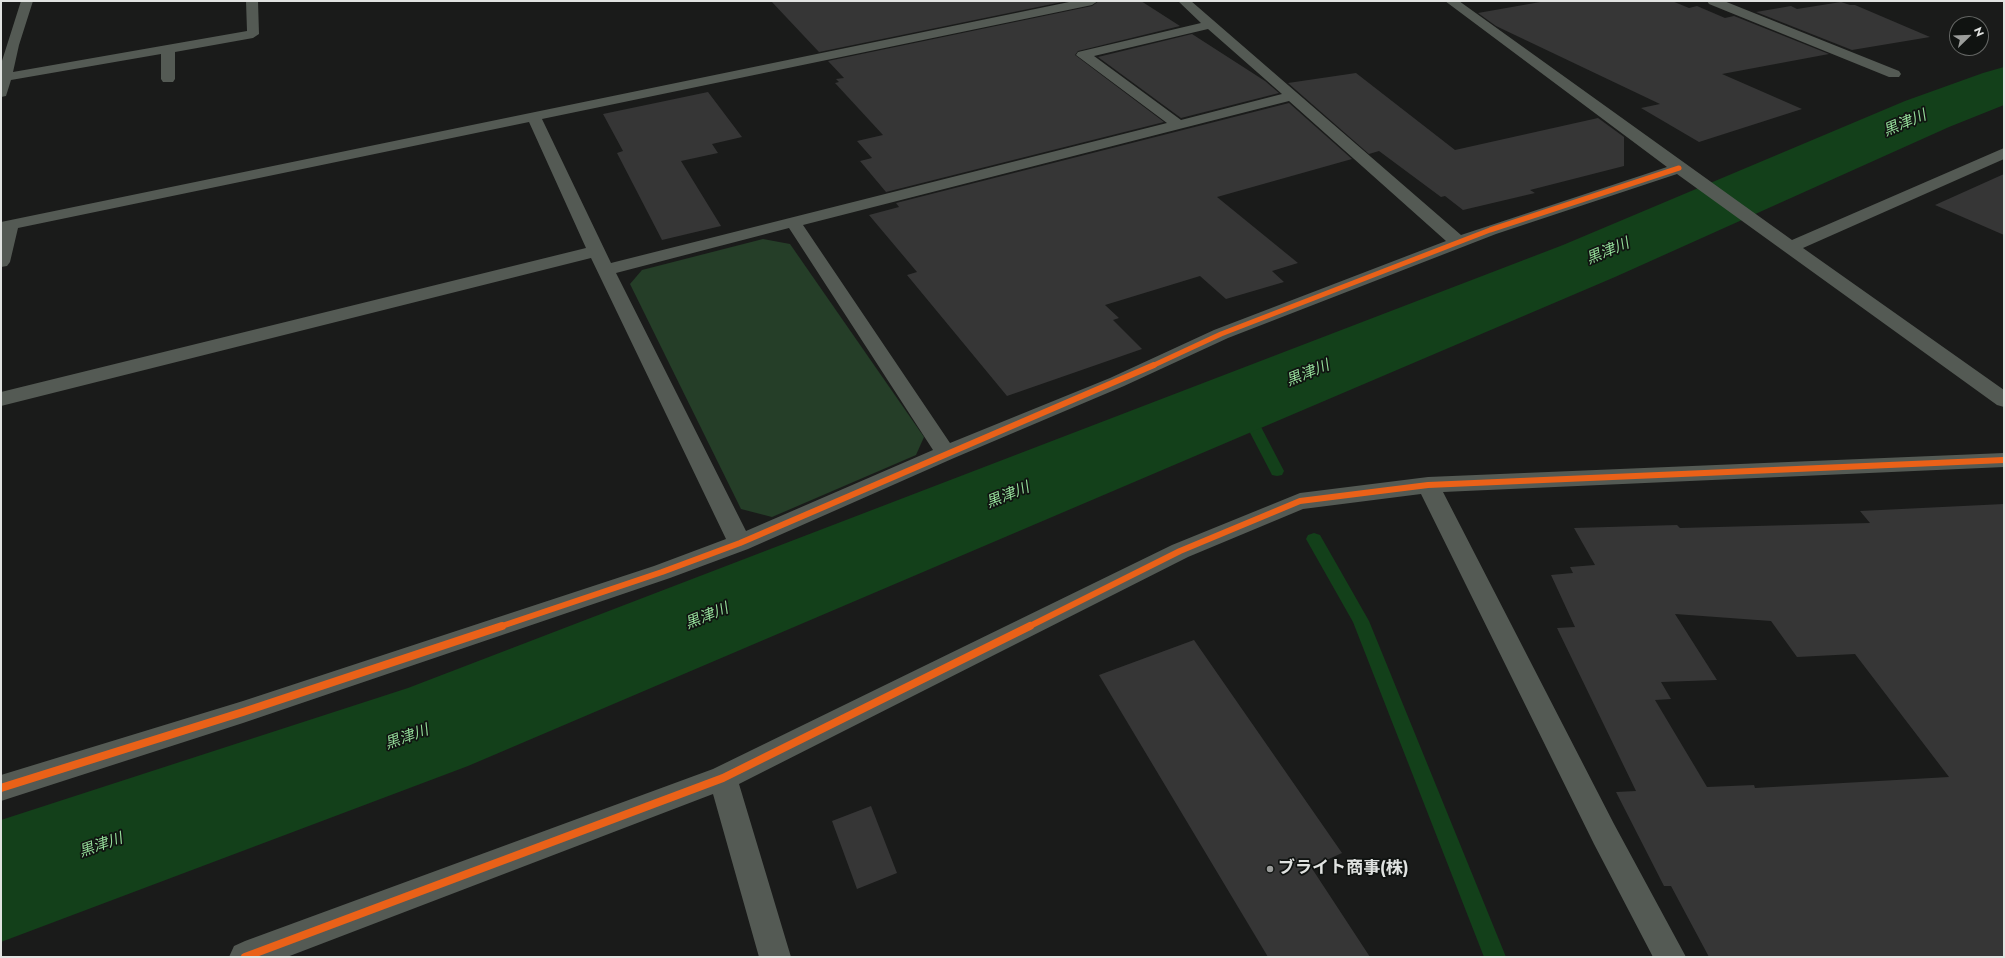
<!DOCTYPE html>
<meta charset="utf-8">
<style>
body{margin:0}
#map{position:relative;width:2005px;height:958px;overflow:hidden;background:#1a1b1a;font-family:Jost,sans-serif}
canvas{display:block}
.frame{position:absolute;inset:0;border:2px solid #e1e3e1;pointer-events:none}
.north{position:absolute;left:1949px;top:16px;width:40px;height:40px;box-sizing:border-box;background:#101311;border:1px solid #646664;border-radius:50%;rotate:67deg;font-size:11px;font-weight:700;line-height:16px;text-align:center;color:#e1e3e1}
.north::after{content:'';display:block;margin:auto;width:14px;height:18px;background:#9b9d9b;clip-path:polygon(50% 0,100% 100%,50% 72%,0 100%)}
</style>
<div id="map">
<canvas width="2005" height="958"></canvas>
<div class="frame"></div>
<div class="north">N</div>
</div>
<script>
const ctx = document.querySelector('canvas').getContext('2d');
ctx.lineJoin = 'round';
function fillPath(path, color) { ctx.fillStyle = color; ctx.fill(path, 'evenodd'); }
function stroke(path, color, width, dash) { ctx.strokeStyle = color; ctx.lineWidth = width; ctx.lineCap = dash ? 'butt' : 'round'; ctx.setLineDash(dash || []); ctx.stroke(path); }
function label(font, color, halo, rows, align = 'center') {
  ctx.font = font + ' Jost,"Noto Sans JP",sans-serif'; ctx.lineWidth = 3.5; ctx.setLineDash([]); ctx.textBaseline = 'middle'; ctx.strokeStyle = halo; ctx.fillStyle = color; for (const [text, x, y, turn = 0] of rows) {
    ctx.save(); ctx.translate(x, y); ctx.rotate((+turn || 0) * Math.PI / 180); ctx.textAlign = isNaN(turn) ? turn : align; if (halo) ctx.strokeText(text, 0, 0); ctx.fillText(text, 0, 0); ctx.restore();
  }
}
const green = new Path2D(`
 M763,239L790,244L924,437L916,455L772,517L741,509L630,284L642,270Z`);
const stream = new Path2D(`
 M1241,398L1246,399L1248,402L1284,471L1282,475L1277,476L1272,475L1270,471L1234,402L1236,399Z
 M1314,533L1320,535L1369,621L1506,957H1484L1353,622L1306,539L1308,535Z`);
const river = new Path2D(`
 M2004,67V105L1949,127L1615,277L468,766L1,942V820L408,688L1563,245L1905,101L1983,73Z`);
const building = new Path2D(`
 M771,1H1067L819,52Z
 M1099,1H1141L1180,26L1078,51L1075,55L1164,122L886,192L860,161L872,158L857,141L883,135L835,83L839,82L836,79L844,78L828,61L1092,6Z
 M1546,1H1672L1689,8L1697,6L1725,18L1734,16L1829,54L1722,74L1802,109L1699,142L1641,108L1660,104L1496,26L1478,13Z
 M1841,2L1850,5H1855L1930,37L1852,50L1756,12L1791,6L1797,9Z
 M1192,34L1265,81L1279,93L1181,118L1098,57Z
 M1356,73L1455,150L1598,118L1624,137V166L1530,190L1535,193L1463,210L1445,196L1441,197L1379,151L1369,154L1288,83Z
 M708,92L742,137L712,144L718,153L681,161L721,226L662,240L617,153L623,151L603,114Z
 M1289,103L1352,159L1217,197L1298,263L1272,271L1284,282L1226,299L1200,276L1105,305L1119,318L1113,320L1142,349L1007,396L907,275L917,272L869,215L899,207L896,203Z
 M2004,174V235L1935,205Z
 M2004,504V957H1709L1671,886H1664L1616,792L1636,791L1557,628L1575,627L1551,575L1573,573L1570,567L1595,565L1574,528L1677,525L1680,528L1870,523L1860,511ZM1675,614L1771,621L1797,657L1855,654L1949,777L1755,788L1754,785L1707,787L1655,700L1671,699L1661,682L1717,680Z
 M1194,640L1342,853L1311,867L1370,957H1268L1099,675Z
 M871,806L897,873L857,889L832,821Z`);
const minor = new Path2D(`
 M21,1H33L19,45L13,72L247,31L246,1H258L259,34L253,38L175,52V79L173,82H163L161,79V54L11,80L6,96L1,97V64Z
 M1074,1H1098L1092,5L542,119L611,263L1167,123L1076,55L1078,52L1201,23L1178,1H1191L1461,235L1667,167L1445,1H1459L1792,240L2004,148V159L1803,248L2004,390V407L1997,405L1677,174L1496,234L1228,338L1124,386L954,458L748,549L670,578L243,723L1,801V775L243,701L654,566L726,539L591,258L1,406V392L586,248L529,122L18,228L10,262L7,266L1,267V222ZM1208,29L1282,94L1181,120L1094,56ZM1289,101L1446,241L1214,330L1110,378L950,443L803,225ZM789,228L933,450L746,531L616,273Z
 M1707,1H1724L1899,71L1901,74L1899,77H1889L1709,4Z
 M2004,453V467L1443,492L1614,824L1686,957H1653L1594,844L1421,494L1303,509L1188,557L739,784L791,957H759L713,794L287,957H229L234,946L245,941L713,769L1172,545L1300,493L1428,477Z`);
const cyclewayFar2 = new Path2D(`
 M1152,366L1221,334L1490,230L1679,168`);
const cyclewayFar1 = new Path2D(`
 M499,627L662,572L740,543L1154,365
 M1028,627L1180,551L1300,501L1428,485L2004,460`);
const cycleway = new Path2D(`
 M1,788L243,712L502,626
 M245,957L723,778L1030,626`);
const markers = [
 [1270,869,4,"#9b9d9b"]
];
const waterNames = [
 ["黒津川",1905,124,-23],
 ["黒津川",1608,252,-23],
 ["黒津川",1308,374,-22],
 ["黒津川",1008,496,-22],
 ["黒津川",707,617,-22],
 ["黒津川",407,738,-20],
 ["黒津川",101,846,-19]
];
const nearPoinames = [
 ["ブライト商事(株)",1278,869]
];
fillPath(green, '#253e28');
fillPath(stream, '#13401a');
fillPath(river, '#13401a');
fillPath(building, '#363636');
fillPath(minor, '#545a54');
stroke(cyclewayFar2, '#ea6118', 5);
stroke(cyclewayFar1, '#ea6118', 6);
stroke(cycleway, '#ea6118', 8);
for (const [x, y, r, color] of markers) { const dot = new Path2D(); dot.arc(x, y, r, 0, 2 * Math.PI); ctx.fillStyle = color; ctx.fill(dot); stroke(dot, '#101311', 1.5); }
label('italic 15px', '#93db98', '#101311', waterNames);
label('bold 17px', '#e1e3e1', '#101311', nearPoinames, 'left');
</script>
